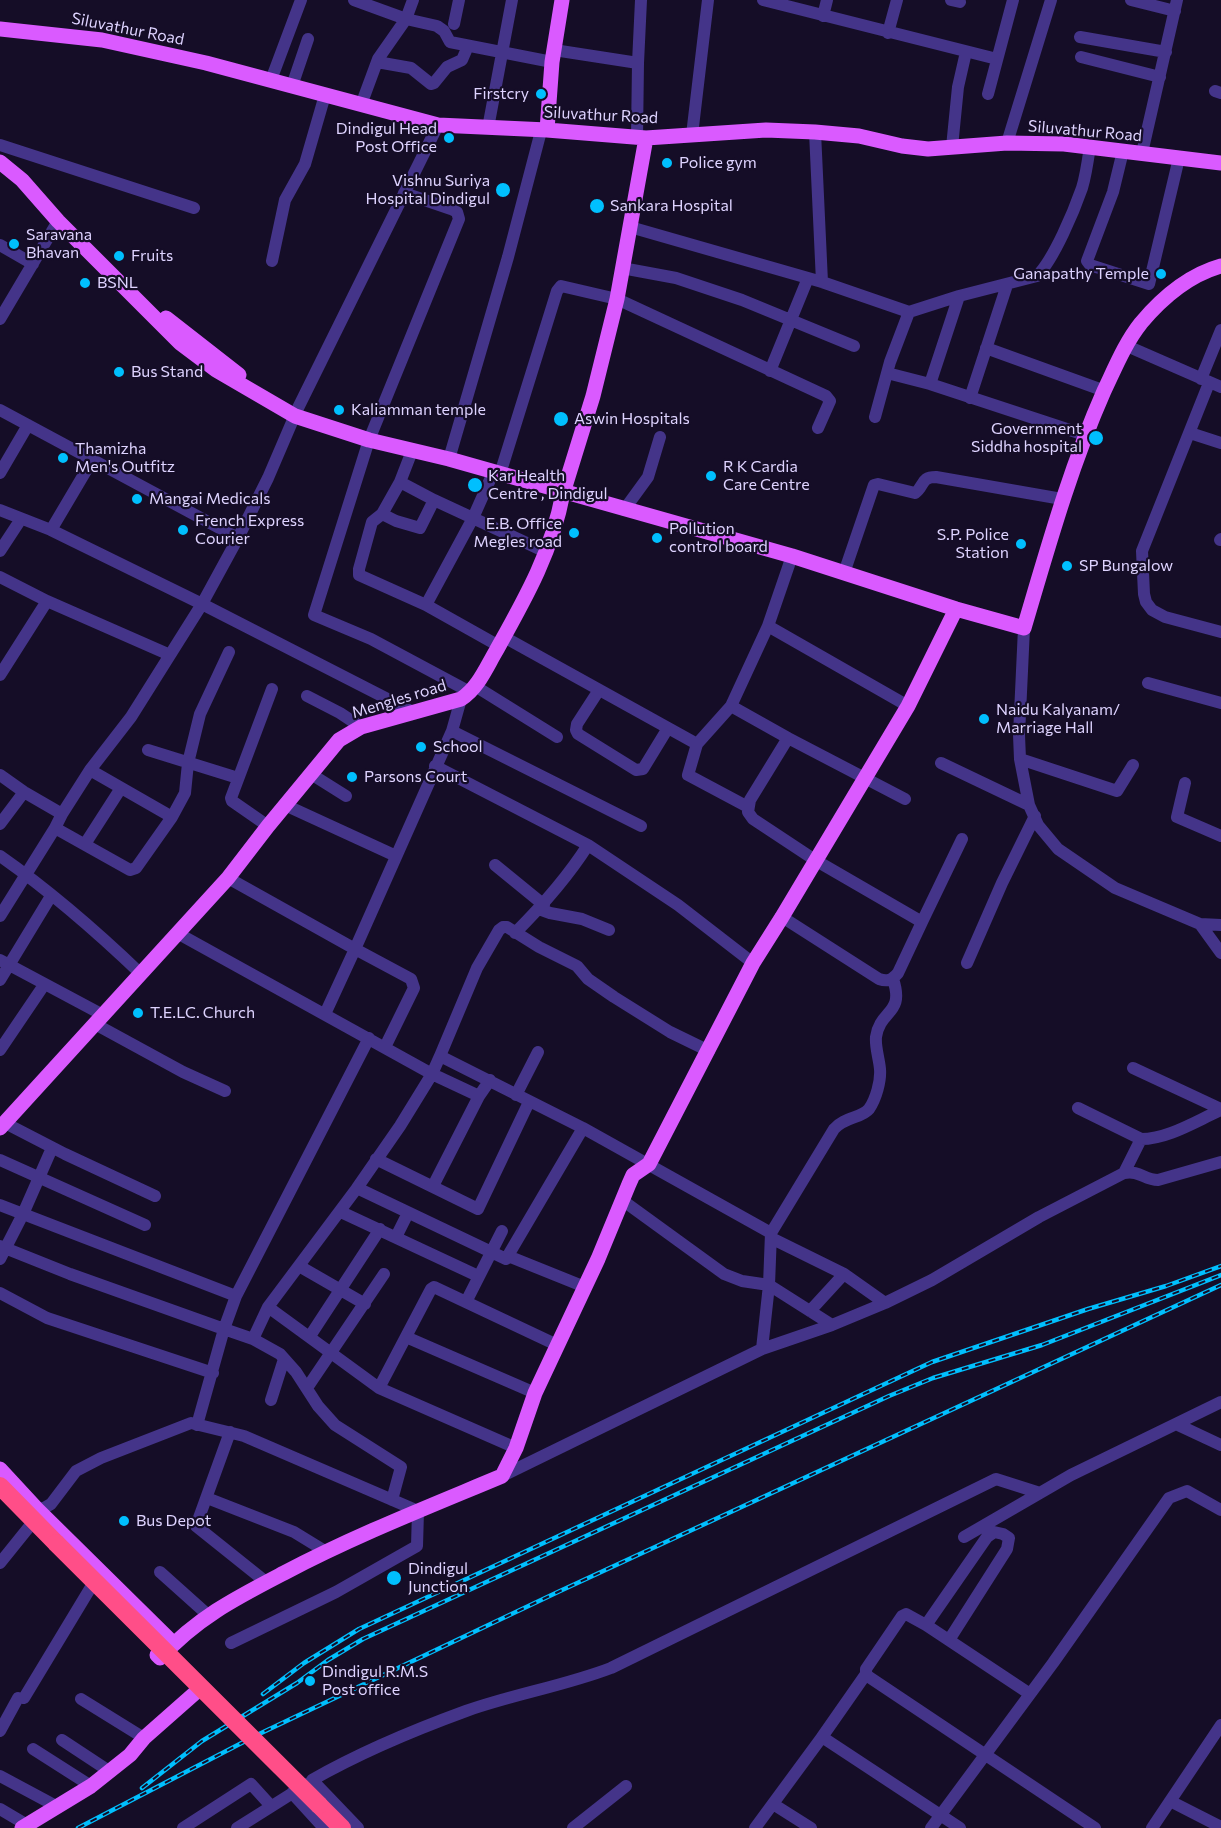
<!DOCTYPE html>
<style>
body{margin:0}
canvas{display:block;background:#150d27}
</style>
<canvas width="1221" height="1828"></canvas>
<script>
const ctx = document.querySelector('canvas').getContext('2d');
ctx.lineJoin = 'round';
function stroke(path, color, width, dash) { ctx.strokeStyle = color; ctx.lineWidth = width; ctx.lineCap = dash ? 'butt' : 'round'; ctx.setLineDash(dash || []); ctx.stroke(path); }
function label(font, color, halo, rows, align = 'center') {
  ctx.font = font + ' Commissioner,sans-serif'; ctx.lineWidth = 4.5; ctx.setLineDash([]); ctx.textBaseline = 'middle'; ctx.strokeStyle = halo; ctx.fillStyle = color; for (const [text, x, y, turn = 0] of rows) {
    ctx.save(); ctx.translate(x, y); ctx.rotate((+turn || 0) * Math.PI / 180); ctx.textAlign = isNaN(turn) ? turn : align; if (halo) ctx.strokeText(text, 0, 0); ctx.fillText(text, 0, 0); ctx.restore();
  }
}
const minor = new Path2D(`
 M354,0L406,19L437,26L444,31L450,42L552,62
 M763,0L997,59
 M951,0L960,2
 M1131,0L1175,11
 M823,16L827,0
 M454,24L459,0
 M888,33L897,0
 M1080,37L1166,52
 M554,50L638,63
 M1081,57L1160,77
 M377,62L411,68L431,84L434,83L447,67L462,60L468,46
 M271,80L301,0
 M292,86L308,39
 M1215,91L1221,93
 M988,94L1013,0
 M361,105L378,59L406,19L413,0
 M488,128L512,0
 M815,132L822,282
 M692,135L708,0
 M637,137L638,63L641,0
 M1007,143L1051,0
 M0,145L194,208
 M952,147L958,87L966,52
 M1123,151L1113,192L1087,261L1090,265L1149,284L1179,158
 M1142,153L1177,0
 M404,193L451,209L457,212L459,219L369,440L314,615L371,639L470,692
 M630,227L822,282L909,312L959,296L1037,276C1054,259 1074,211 1082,188C1086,175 1088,160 1090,146
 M0,245L33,264
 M272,261L285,200L305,164L325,95
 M622,268L676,278L742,300L854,346
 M0,319L58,221
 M1127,346L1221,387
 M986,348L1105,391
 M770,371L808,278
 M887,373L930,384L1085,435
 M1201,379L1221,330
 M1209,383L1142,551L1144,594L1146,602L1152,610L1165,617L1221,632
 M930,384L959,296
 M970,398L1007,285
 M0,410L238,538
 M875,417L890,362L909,312
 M1190,433L1221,443
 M412,451L400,482L382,514L372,522L359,569V575L426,605L499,646
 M449,459L508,257L541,131
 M0,473L28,425
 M500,474L557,291L561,286L617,299L826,396L830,401L818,428
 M400,482L434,500L546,552
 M0,510L51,530L202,604L415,713
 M624,510L648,477L660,437
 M382,514L396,521L420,528L434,500
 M51,530L93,459
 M1220,540L1221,539
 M0,551L21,519
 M844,573L874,485L878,484L915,493C925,486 920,477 936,477L1062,499
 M0,577L47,601L170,655
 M426,605L473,518L493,473
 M768,626L792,556
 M1024,628L1019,735L1020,759L1029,805L1038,825L1058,849L1115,888L1200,924L1221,925
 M504,637L697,744L731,706
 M0,675L47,601
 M1148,683L1221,703
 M475,686L557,737
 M599,690L577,724L576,730L578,734L636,770L643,769L668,728
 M307,696L340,713L361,727
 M452,731L641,826
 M788,738L905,799
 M697,744L688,775L748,807
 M148,750L238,778
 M1020,759L1117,791L1133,765
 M941,763L1029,805
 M435,766L588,845L678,905L753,963
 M90,770L172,817
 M311,774L346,796
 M0,775L24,792L62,814
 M1185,783L1177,817L1221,836
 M285,805L396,856
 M0,824L24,792
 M268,826L232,801L231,798L272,689
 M55,828L130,870L136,868L172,817L185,793L188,763L200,714L229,652
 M85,844L121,788
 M0,856C50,891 97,932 141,974
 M495,865L544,905
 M228,878L355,949L452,731L461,699
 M539,909L550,913L582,919L609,930
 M0,916L55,828L62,814L90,770L131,717L202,604L238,538L268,478L298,408L438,125
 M782,917L879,979C888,982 892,980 898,973L922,922L815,860L753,819L748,812L750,800L788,738L731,706L768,626L908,706
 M922,922L962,839
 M1200,924L1221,953
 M515,933C543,905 567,878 588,845
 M179,934L432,1074L440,1056L583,1128L771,1233
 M0,960L103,1015
 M967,963L1002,883L1035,816
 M0,980L51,896
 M325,1014L355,949L411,979L414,988L385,1047
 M95,1024L183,1072L225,1091
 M0,1050L44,985
 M440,1056L477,968L499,930L503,927H507L539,947L577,966L588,979L614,997L670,1032L709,1051
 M1133,1068L1221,1109
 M516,1095L538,1052
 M479,1096L432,1074L400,1126L357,1188L506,1259L583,1128
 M1078,1108L1141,1139C1168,1139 1196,1121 1221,1110
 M5,1123L65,1154L155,1196
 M376,1159L478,1209L529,1102
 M0,1160L145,1225
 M1124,1173L1141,1139
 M433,1186L479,1096L490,1080
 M357,1188L268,1307L253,1339L224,1329L236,1296L369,1038
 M622,1200L724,1274L742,1281L769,1285L832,1325
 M0,1205L236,1296
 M341,1212L478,1276
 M396,1237L408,1213
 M771,1238L844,1274L885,1303
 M0,1246L70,1274L224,1329L197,1425
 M508,1256L585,1287
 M0,1259L23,1214L52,1148
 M299,1266L365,1304
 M0,1293L47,1318L213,1373
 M466,1302L502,1231
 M268,1307L379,1388
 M810,1311L844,1274
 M310,1336L380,1229
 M406,1337L535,1393
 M253,1339L280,1354L296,1372L318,1406L335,1425L401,1467L392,1500
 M762,1349L769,1285L771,1233L834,1129C844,1117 862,1118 869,1109C876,1099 881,1081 880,1069C879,1058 875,1047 876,1037C880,1009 905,1015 893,979
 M307,1388L384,1274
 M271,1400L284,1359
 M1176,1424L1221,1445
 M230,1432L196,1526L266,1582
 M516,1448L379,1388L431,1289L434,1287L557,1345
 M502,1476L762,1349L832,1325L885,1303L932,1280L1039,1217L1124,1173C1140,1170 1144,1180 1158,1180L1221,1162
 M207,1498L294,1532L325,1551
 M37,1509L44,1508L51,1504L76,1471L101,1458L191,1423L244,1436L418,1511L417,1546L336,1592L231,1643
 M964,1537L1071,1475L1221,1402
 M0,1563L29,1527
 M160,1572L208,1615
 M926,1625L987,1537L994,1532L1003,1534L1009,1538L1007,1549L949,1640
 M1030,1694L926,1625L906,1614L902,1616L866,1669V1674L869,1677L1095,1828
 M24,1698L91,1587
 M81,1699L144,1738
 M0,1731L18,1698
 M822,1737L866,1674
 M62,1740L109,1771
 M33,1749L91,1786
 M0,1776L56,1806
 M292,1793L324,1828
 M1170,1801L1221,1827
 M773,1804L811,1828
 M0,1809L27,1825
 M183,1828L251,1784L271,1806
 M237,1828L307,1784
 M358,1828L312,1780C361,1752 414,1730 466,1711C514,1694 564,1686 611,1668L996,1479L1040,1493
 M573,1828L626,1786
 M755,1828L822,1737L960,1828
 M931,1828L1053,1663L1169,1498L1187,1491L1221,1510
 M1152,1828L1221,1725`);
const major = new Path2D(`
 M0,29L102,40L206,63L438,125L547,130L646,138L766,130L815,132L859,136L902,146L928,149L1007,143L1064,144L1221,163
 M547,130L552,62L562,0
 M0,162L22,180L58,221L180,343L216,370L295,416L369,440L449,459L792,556L956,609L1024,628C1048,547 1070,468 1104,391C1115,368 1125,343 1141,323C1162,298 1189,275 1221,266
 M166,318L239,375
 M0,1128L228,878L268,826L339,740L361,727L461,699C478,688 486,668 496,651C525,599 552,552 563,493L593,396L617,299L646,138
 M0,1469L37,1509L173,1643
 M157,1655L160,1658C198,1617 236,1598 284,1573C354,1536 428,1507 502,1476L516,1448L535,1393L598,1259L629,1184L633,1175L649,1164L753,963L782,917L908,706L956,609
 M22,1828L91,1786L130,1755L144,1738L195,1693`);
const highway = new Path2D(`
 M0,1486L56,1543
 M319,1805L342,1828`);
const rail = new Path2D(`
 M263,1694L304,1663L359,1629L932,1362L1088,1309L1166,1286L1221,1266
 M142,1788L202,1741L297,1683L328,1660L363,1639L889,1396L933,1378L1042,1345L1221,1275
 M78,1828L257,1735L560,1591L1221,1285`);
const highwayBridge = new Path2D(`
 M56,1543L319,1805`);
const markers = [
 [541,94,6,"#00bffe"],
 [449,138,6,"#00bffe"],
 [667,163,6,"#00bffe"],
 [503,190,8,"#00bffe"],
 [597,206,8,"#00bffe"],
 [14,244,6,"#00bffe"],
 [119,256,6,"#00bffe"],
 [1161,274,6,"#00bffe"],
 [85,283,6,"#00bffe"],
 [119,372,6,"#00bffe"],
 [339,410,6,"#00bffe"],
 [561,419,8,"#00bffe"],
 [1096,438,8,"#00bffe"],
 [63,458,6,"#00bffe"],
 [711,476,6,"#00bffe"],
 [475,485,8,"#00bffe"],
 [137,499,6,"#00bffe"],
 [183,530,6,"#00bffe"],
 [574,533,6,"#00bffe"],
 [657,538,6,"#00bffe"],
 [1021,544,6,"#00bffe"],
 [1067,566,6,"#00bffe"],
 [984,719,6,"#00bffe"],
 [421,747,6,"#00bffe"],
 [352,777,6,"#00bffe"],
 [138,1013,6,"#00bffe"],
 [124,1521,6,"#00bffe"],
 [394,1578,8,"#00bffe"],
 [310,1681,6,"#00bffe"]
];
const streetNames = [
 ["Siluvathur Road",128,29,11],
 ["Siluvathur Road",601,115,3],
 ["Siluvathur Road",1085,131,5],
 ["Mengles road",399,699,-17]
];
const poiNames = [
 ["Firstcry",529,94,"right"],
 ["Dindigul Head",437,129,"right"],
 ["Post Office",437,147,"right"],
 ["Police gym",679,163],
 ["Vishnu Suriya",490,181,"right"],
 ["Hospital Dindigul",490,199,"right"],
 ["Sankara Hospital",610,206],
 ["Saravana",26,235],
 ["Bhavan",26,253],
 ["Fruits",131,256],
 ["Ganapathy Temple",1149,274,"right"],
 ["BSNL",97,283],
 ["Bus Stand",131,372],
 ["Kaliamman temple",351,410],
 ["Aswin Hospitals",574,419],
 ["Government",1082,429,"right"],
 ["Siddha hospital",1082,447,"right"],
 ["Thamizha",75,449],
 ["Men's Outfitz",75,467],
 ["R K Cardia",723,467],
 ["Care Centre",723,485],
 ["Kar Health",488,476],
 ["Centre , Dindigul",488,494],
 ["Mangai Medicals",149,499],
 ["French Express",195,521],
 ["Courier",195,539],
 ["E.B. Office",562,524,"right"],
 ["Megles road",562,542,"right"],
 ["Pollution",669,529],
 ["control board",669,547],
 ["S.P. Police",1009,535,"right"],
 ["Station",1009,553,"right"],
 ["SP Bungalow",1079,566],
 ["Naidu Kalyanam/",996,710],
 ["Marriage Hall",996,728],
 ["School",433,747],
 ["Parsons Court",364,777],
 ["T.E.LC. Church",150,1013],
 ["Bus Depot",136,1521],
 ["Dindigul",408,1569],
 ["Junction",408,1587],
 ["Dindigul R.M.S",322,1672],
 ["Post office",322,1690]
];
stroke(minor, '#443489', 12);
stroke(major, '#da5aff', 15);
stroke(highway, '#ff4e88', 18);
stroke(rail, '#00bffe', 4.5);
stroke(rail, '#150d27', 2, [7]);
stroke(highwayBridge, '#ff4e88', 18);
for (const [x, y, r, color] of markers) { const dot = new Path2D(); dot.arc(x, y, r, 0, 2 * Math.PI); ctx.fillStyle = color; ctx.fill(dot); stroke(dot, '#150d27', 2); }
label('16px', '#ded3ff', '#150d27', streetNames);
label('16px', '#ded3ff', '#150d27', poiNames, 'left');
</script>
